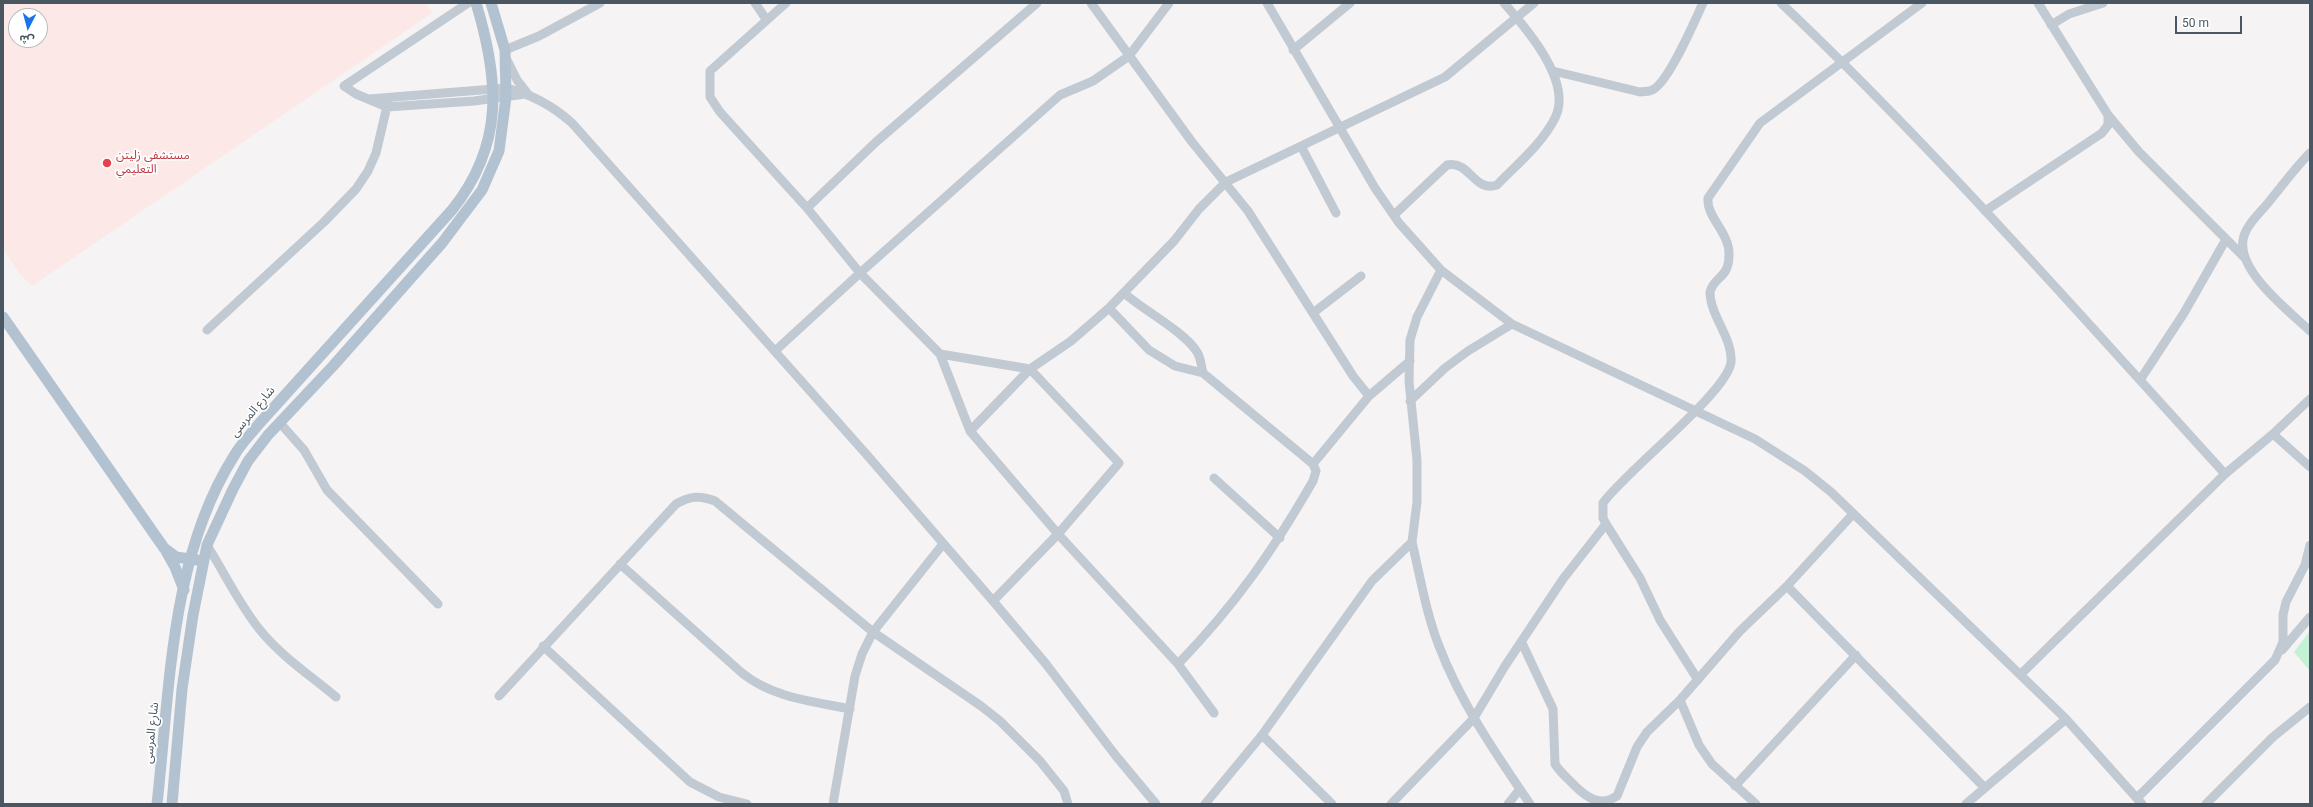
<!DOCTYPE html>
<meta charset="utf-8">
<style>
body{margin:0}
#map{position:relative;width:2313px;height:807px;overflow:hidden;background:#f5f3f3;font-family:Roboto,"Noto Sans Arabic",sans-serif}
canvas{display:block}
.frame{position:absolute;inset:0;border:4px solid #4a5661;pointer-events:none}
.north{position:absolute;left:8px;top:8px;width:40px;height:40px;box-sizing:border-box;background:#fff;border:1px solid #b7bbc0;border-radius:50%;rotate:186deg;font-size:11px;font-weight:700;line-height:16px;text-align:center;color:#4a5661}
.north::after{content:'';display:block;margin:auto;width:14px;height:18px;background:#1a73e8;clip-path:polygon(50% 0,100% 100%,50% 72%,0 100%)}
.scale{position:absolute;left:2175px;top:16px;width:67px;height:18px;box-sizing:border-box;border:2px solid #4a5661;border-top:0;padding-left:5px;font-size:12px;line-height:14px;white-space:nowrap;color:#4a5661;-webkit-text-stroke:3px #fff;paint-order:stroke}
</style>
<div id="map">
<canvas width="2313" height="807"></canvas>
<div class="frame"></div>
<div class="north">ش</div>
<div class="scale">50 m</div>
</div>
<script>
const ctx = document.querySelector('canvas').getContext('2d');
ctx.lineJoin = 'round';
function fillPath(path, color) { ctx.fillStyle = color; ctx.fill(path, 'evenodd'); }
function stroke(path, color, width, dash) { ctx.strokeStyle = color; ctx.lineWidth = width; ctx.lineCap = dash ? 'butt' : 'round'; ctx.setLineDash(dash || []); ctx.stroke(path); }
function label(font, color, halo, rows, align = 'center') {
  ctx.font = font + ' Roboto,"Noto Sans Arabic",sans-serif'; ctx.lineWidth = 3.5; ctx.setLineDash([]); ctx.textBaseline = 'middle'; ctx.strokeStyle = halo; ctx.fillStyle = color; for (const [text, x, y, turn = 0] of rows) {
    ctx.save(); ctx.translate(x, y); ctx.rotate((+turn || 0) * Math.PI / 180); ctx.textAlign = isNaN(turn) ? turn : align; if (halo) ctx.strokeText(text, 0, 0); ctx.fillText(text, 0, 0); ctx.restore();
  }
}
const medical = new Path2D(`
 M3,3H426L432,13L32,286L19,273L3,248ZM16,16H40V40H16Z`);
const green = new Path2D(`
 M2310,631V671L2294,652Z`);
const minor = new Path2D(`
 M468,3L344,86L356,94L387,107L474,101L525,94
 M755,3L766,19
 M786,3L710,71V97L720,112L807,208
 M1037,3L876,142L807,208L860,273L940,354L970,431L1030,369L1071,341L1109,308L1174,241L1199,209L1226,182L1445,77L1534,3
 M1091,3L1192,142L1248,211L1353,376L1369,396L1410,361
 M1267,3L1375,188L1399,223L1441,270L1512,324L1755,439L1805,471L1831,492L2066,719L2142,804
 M1781,3C1938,152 2080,315 2225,474
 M2051,25L2069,14L2103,3
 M505,50L539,36L600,3
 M1293,50L1350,3
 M506,58L517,80L528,94
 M1553,71L1640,92C1643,91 1649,92 1652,90C1668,84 1695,20 1703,3
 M369,99L506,88C531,94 553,106 572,123L867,455L993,601L1046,664L1116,756L1156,804
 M2108,115L2139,152L2244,257
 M1301,146L1336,213
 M2310,153C2295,168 2282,186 2268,203C2260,213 2245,226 2243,240C2238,272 2289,311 2310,331
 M1985,211L2102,133L2108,125V115L2038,3
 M1394,215L1447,165C1470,160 1474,193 1497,185C1516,165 1542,144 1555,118C1573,82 1527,29 1504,3
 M1124,293C1143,310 1185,332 1197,352C1201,358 1201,366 1203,373
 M1109,308L1149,350L1175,366L1203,373L1313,464L1316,471L1313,481C1272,552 1236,604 1178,664
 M1313,313L1361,276
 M207,330L324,222L356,189L368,171L376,153L388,102
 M775,351L860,273L1060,95L1093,81L1129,56L1169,3
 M940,354L1030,369L1119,463L1058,534L993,601
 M2140,380L2184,313L2225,241
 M1410,401L1445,368L1468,351L1512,324
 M280,423L304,450L327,490L438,604
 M970,431L1058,534L1178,664L1214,713
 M2273,434L2310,399
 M1313,464L1369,396
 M1214,478L1280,538
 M1412,542C1420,576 1426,613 1439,646C1460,702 1496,754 1530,804
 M207,545C225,574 239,604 260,630C281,656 311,676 336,697
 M620,564L742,673C773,698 812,701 850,709
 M1787,586L1984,787
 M1522,643L1553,709L1555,764C1560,772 1567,778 1574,785C1587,798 1600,807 1617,796L1637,747L1647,732L1680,700L1740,631L1787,586L1853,514
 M543,646L690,782L719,797L747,804
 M2282,650L2310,617
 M2021,674L2225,474L2273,434L2310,467
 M1698,680L1660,620L1640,578L1606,524L1603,518V503C1626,471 1728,392 1731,362C1733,338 1710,316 1710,292C1714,276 1729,279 1729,255C1730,233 1706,217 1708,198L1760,123L1922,3
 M499,696L676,504C690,496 700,495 715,501L873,632L981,706L1000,721L1040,761L1064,791L1068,804
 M1680,700L1699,745L1712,764L1756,804
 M1262,735L1332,804
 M1735,786L1856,655
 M2137,798L2275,660L2283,642V615L2286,602L2305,565L2310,545
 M833,804L855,676L862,654L873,632L943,544
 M1205,804L1262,735L1372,581L1412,542L1417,502V460L1409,381L1410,340L1417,317L1441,270
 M1391,804L1474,718L1505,666L1563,579L1606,524
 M1508,804L1520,789
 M1966,804L2066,719
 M2206,804L2273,737L2310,707`);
const major = new Path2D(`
 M3,317L164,548L176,557L197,560
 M166,551L175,567L184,590
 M157,804C170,689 170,557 234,456C240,445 250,435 258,425L452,210C505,144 499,79 476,3
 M172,804L182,689L193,615L207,545L233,489L248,461L268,435L333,366L442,243L482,190L499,151L506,97L505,50L491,3`);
const markers = [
 [107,163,5,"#e0444e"]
];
const healthNames = [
 ["مستشفى زليتن",116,156],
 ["التعليمي",116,170]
];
const streetNames = [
 ["شارع المرسى",253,412,-50],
 ["شارع المرسى",152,733,-84]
];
fillPath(medical, '#fce8e6');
fillPath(green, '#c3f1d5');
stroke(minor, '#c1cad2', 9);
stroke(major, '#b3c2d1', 11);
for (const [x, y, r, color] of markers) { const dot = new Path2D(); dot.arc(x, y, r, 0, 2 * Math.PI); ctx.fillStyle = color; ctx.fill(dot); stroke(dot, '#fff', 1.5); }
label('12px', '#be3a42', '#fff', healthNames, 'left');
label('12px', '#4a5661', '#fff', streetNames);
</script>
